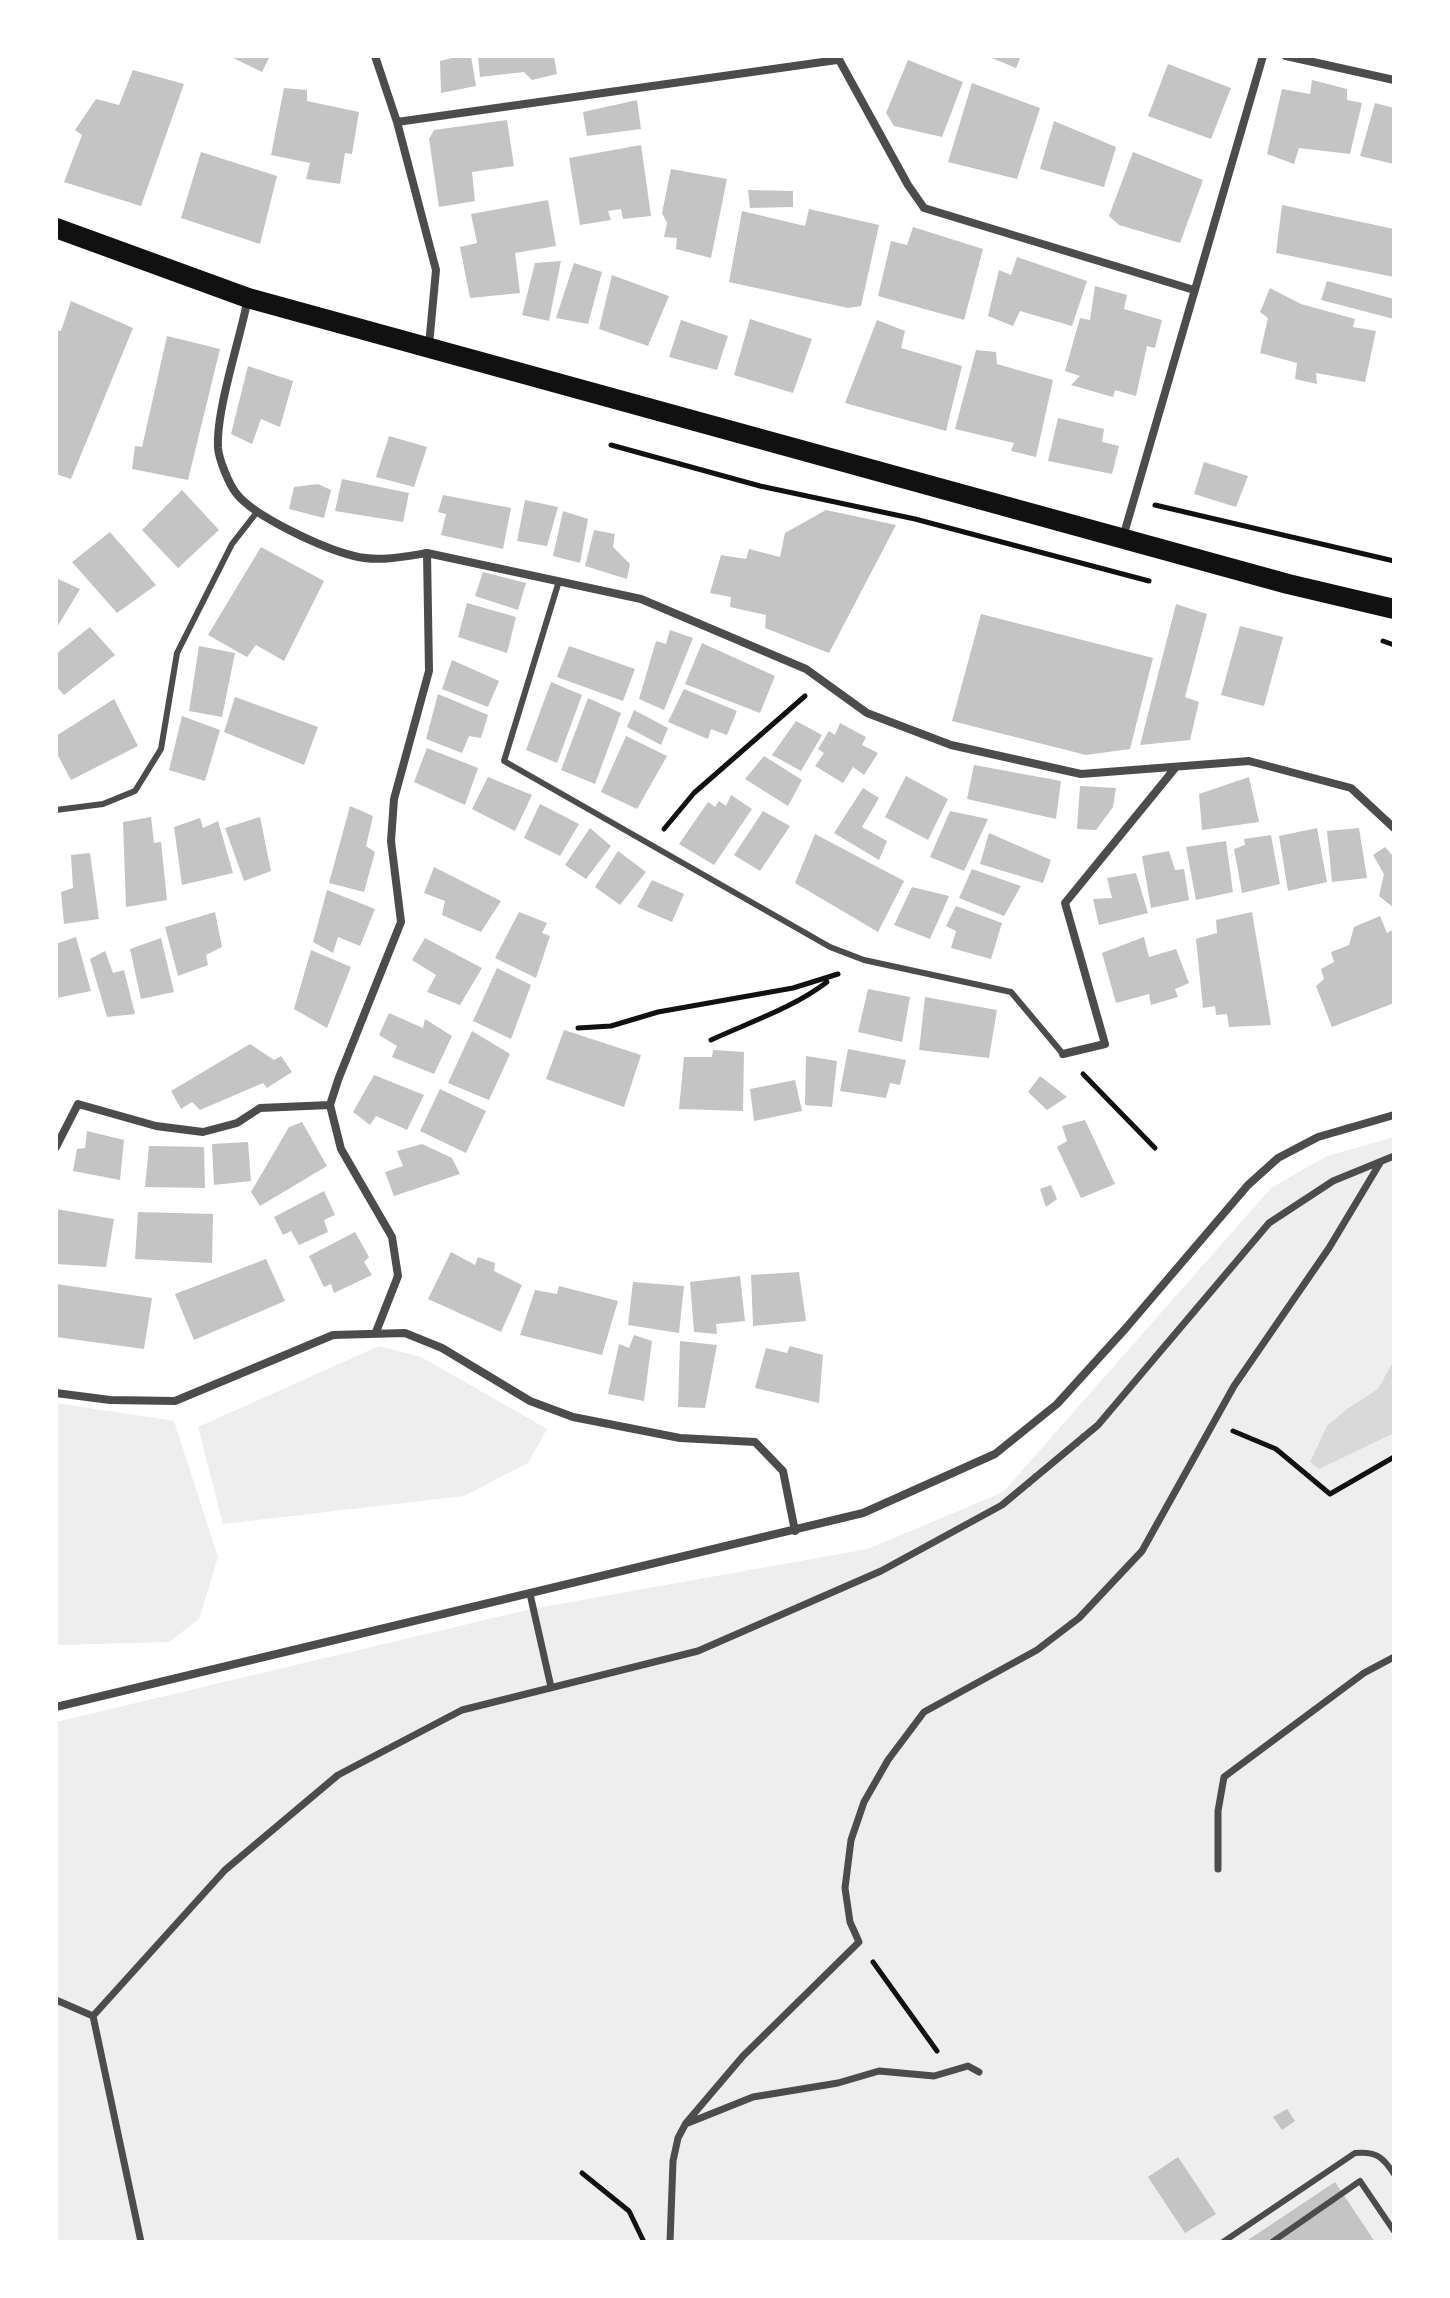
<!DOCTYPE html>
<style>
body{margin:0}
#map{position:relative;width:1450px;height:2298px;overflow:hidden;background:#fff;font-family:"Asap Condensed",sans-serif}
canvas{display:block}
.frame{position:absolute;inset:0;border:58px solid #fff;pointer-events:none}
</style>
<div id="map">
<canvas width="1450" height="2298"></canvas>
<div class="frame"></div>
</div>
<script>
const ctx = document.querySelector('canvas').getContext('2d');
ctx.lineJoin = 'round';
function fillPath(path, color) { ctx.fillStyle = color; ctx.fill(path, 'evenodd'); }
function stroke(path, color, width, dash) { ctx.strokeStyle = color; ctx.lineWidth = width; ctx.lineCap = dash ? 'butt' : 'round'; ctx.setLineDash(dash || []); ctx.stroke(path); }
const green = new Path2D(`
 M1394,1137V2242H56V1722L531,1609L868,1549L1003,1492L1271,1188L1327,1156Z
 M379,1346L421,1357L547,1429L528,1463L464,1496L223,1524L198,1427Z
 M56,1403L174,1421L218,1557L199,1619L169,1642L56,1645Z`);
const water = new Path2D(`
 M1394,1360V1433L1319,1469L1310,1462L1327,1426L1347,1409L1378,1389Z`);
const building = new Path2D(`
 M229,56H270L262,72Z
 M460,56H471L476,86L441,93L440,61Z
 M478,56H554L557,74L532,80L524,72L480,77Z
 M987,56H1021L1016,68Z
 M908,60L963,82L942,137L894,126L886,113Z
 M1168,64L1231,88L1211,139L1148,116Z
 M133,70L184,84L141,206L64,182L82,135L75,130L96,99L119,105Z
 M1312,80L1347,89V100L1362,103L1350,154L1299,148L1294,164L1267,154L1282,89L1310,94Z
 M972,83L1040,108L1017,179L948,162Z
 M284,88L307,90V101L359,112L352,154L345,153L340,184L306,179L310,163L271,155Z
 M637,100L641,129L587,136L583,112Z
 M1375,103L1394,108V164L1360,156Z
 M507,120L514,166L472,172L475,201L439,207L429,139L434,130Z
 M1054,121L1116,147L1104,187L1040,169Z
 M641,145L651,216L623,219L621,209L608,211L611,220L580,225L569,158Z
 M201,152L277,176L260,244L181,218Z
 M1133,152L1203,180L1180,243L1119,225L1109,216Z
 M671,169L727,179L711,258L676,249L677,238L664,237L667,223L662,213Z
 M748,190L793,191V207L750,208Z
 M548,200L556,246L515,253L520,293L470,298L460,247L477,243L471,214Z
 M1282,205L1394,229V277L1276,253Z
 M809,209L879,225L861,306L848,308L729,282L742,211L805,226Z
 M913,227L983,249L964,320L878,296L891,241L907,245Z
 M1017,257L1087,281L1072,326L1020,311L1013,326L988,316L999,270L1011,275Z
 M561,261L549,321L522,315L535,263Z
 M574,263L602,272L588,324L556,318Z
 M612,275L669,296L648,346L599,329Z
 M1327,281L1394,299V319L1321,300Z
 M1095,286L1127,295L1124,309L1162,320L1155,348L1147,346L1136,396L1115,390L1113,397L1071,385L1080,376L1065,371L1080,318L1090,320Z
 M1270,288L1301,304L1355,319L1353,327L1376,331L1365,382L1316,373L1317,384L1295,379L1297,363L1260,353L1268,318L1260,312Z
 M71,301L133,328L71,479L56,474V330L61,331Z
 M750,319L812,339L793,393L734,375Z
 M681,320L728,336L717,370L669,357Z
 M877,320L905,331L901,348L962,366L946,431L845,403Z
 M167,336L220,349L188,480L132,469L135,446L142,447Z
 M976,350L996,352L997,364L1053,380L1036,457L1011,451L1014,443L955,429Z
 M248,366L293,381L280,427L261,419L252,444L231,434Z
 M1058,418L1104,429L1102,442L1119,446L1112,474L1048,461Z
 M389,436L427,447L414,487L376,477Z
 M1204,462L1248,476L1236,507L1194,494Z
 M342,479L409,493L403,522L335,511Z
 M318,484L331,490L324,518L289,509L294,487Z
 M182,490L219,530L178,568L142,530Z
 M443,495L511,508L503,549L441,535L446,514L438,512Z
 M525,500L558,507L547,546L517,541Z
 M826,510L896,525L829,653L765,628L766,615L730,607L731,597L710,593L721,555L746,559L749,549L780,557L785,533Z
 M563,511L588,519L580,563L553,556Z
 M594,530L615,534L613,547L630,564L627,579L585,566Z
 M110,532L156,585L117,613L72,562Z
 M261,547L324,581L284,661L256,645L247,657L208,635Z
 M483,572L526,583L518,610L475,596Z
 M56,578L80,589L56,629Z
 M467,603L516,617L507,653L458,637Z
 M1176,604L1207,614L1185,697L1199,702L1190,740L1140,745Z
 M981,614L1153,658L1130,749L1086,755L952,721Z
 M1240,626L1283,637L1264,706L1221,695Z
 M90,627L115,655L64,695L56,686V654Z
 M670,630L693,638L664,710L639,699L656,641L666,644Z
 M702,643L775,676L760,713L685,684Z
 M199,646L235,653L222,717L189,711Z
 M569,646L635,669L623,701L557,677Z
 M452,660L499,681L488,707L442,689Z
 M551,682L582,695L557,763L526,750Z
 M684,689L737,711L727,735L711,729L708,739L668,722Z
 M438,694L488,715L481,738L469,736L462,753L426,739Z
 M235,697L318,727L304,765L224,732Z
 M588,698L621,713L595,784L561,770Z
 M114,699L138,746L71,780L56,752V736Z
 M634,710L668,728L661,745L627,727Z
 M182,716L220,730L205,781L169,770Z
 M796,721L822,735L801,771L772,755Z
 M840,723L866,737L862,745L878,753L864,775L853,767L843,783L815,766L824,753L818,749L829,731L835,735Z
 M626,736L667,756L637,809L601,792Z
 M427,748L478,768L465,805L414,782Z
 M764,756L802,780L788,806L745,779Z
 M974,765L1061,781L1056,819L967,799Z
 M906,776L948,799L928,840L885,817Z
 M488,777L532,795L515,831L472,809Z
 M1249,777L1259,822L1202,830L1199,794Z
 M1080,786L1116,788L1113,807L1096,830L1077,829Z
 M863,788L879,798L862,827L887,841L879,860L834,833Z
 M731,795L752,809L714,865L679,844L708,802L715,807L719,801L726,806Z
 M540,804L579,824L560,856L524,838Z
 M350,806L373,816L366,846L375,852L364,892L329,883Z
 M763,811L790,826L760,871L734,855Z
 M950,811L988,819L964,871L930,857Z
 M151,817L154,843L161,842L167,900L126,907L123,822Z
 M260,817L271,871L244,881L225,828Z
 M200,818L203,828L218,821L233,873L182,885L174,827Z
 M590,828L611,846L586,879L565,865Z
 M1317,828L1327,882L1288,891L1279,836Z
 M1359,828L1367,878L1332,882L1327,831Z
 M989,833L1051,860L1043,883L980,864Z
 M815,834L904,881L878,932L795,883Z
 M1271,835L1280,884L1242,893L1234,849L1245,845L1244,839Z
 M1226,841L1233,892L1196,900L1186,847Z
 M1385,847L1394,857V908L1379,896L1384,874L1373,855Z
 M618,851L646,872L620,905L595,887Z
 M1169,851L1175,870L1184,869L1189,900L1151,908L1142,856Z
 M90,853L99,919L64,924L61,892L73,888L71,855Z
 M434,867L501,901L481,932L442,915L445,901L424,893Z
 M972,869L1021,886L1004,916L959,898Z
 M1136,873L1148,913L1099,925L1093,899L1112,898L1107,878Z
 M652,880L684,894L672,922L637,907Z
 M912,887L949,896L930,939L894,925Z
 M327,890L375,909L360,946L338,937L333,953L313,942Z
 M956,906L1002,923L991,959L951,948L956,931L946,926Z
 M215,912L222,947L206,955L208,965L178,976L165,927Z
 M519,912L547,923L542,933L550,936L536,978L495,958Z
 M1252,912L1271,1025L1229,1027L1227,1014L1216,1015L1215,1006L1203,1008L1196,939L1217,933L1216,920Z
 M1380,916L1387,933L1394,929V1003L1332,1027L1316,986L1324,979L1321,969L1334,962L1331,952L1349,945L1354,927Z
 M76,937L91,991L57,998L56,944Z
 M1144,937L1149,957L1176,949L1189,983L1175,989L1178,997L1151,1005L1149,994L1116,1003L1102,953Z
 M161,938L174,992L141,999L130,949Z
 M425,938L482,968L460,1005L427,992L436,975L412,960Z
 M311,950L351,967L327,1028L294,1009Z
 M105,951L113,973L124,970L135,1014L107,1017L90,959Z
 M497,968L531,985L511,1039L473,1021Z
 M868,989L910,997L902,1042L858,1032Z
 M925,997L997,1010L989,1058L919,1050Z
 M389,1013L423,1028L425,1019L452,1036L434,1074L392,1057L397,1046L379,1035Z
 M564,1030L641,1055L624,1107L546,1079Z
 M472,1031L510,1054L489,1100L448,1083Z
 M250,1044L274,1060L281,1056L292,1072L267,1088L263,1083L200,1110L192,1102L181,1109L171,1091Z
 M848,1049L906,1060L900,1085L890,1083L886,1098L840,1091Z
 M713,1050L744,1052L743,1111L679,1109L684,1057H712Z
 M806,1056L837,1061L832,1107L805,1105Z
 M374,1075L424,1095L407,1130L376,1116L370,1125L353,1112Z
 M1040,1076L1067,1097L1047,1110L1028,1092Z
 M795,1080L802,1111L754,1121L750,1089Z
 M440,1089L486,1111L466,1153L420,1131Z
 M1085,1120L1115,1184L1081,1198L1057,1147L1067,1141L1062,1126Z
 M302,1122L327,1166L260,1206L251,1192L289,1127Z
 M87,1131L124,1140L120,1180L73,1171L77,1149L85,1148Z
 M248,1142L251,1181L214,1185L212,1144Z
 M422,1144L452,1158L460,1174L394,1196L385,1172L403,1166L397,1151Z
 M149,1146L204,1147L205,1188L145,1187Z
 M1051,1185L1057,1199L1046,1207L1040,1189Z
 M324,1191L335,1215L324,1220L328,1232L299,1245L291,1231L283,1235L274,1217Z
 M56,1209L114,1219L106,1267L56,1264Z
 M138,1212L213,1214L212,1263L135,1259Z
 M355,1232L369,1257L364,1262L372,1275L334,1293L331,1284L324,1287L309,1256Z
 M451,1252L475,1265L478,1257L495,1263L494,1271L522,1285L501,1332L428,1299Z
 M266,1259L285,1301L194,1340L175,1294Z
 M799,1272L806,1321L753,1326L751,1275Z
 M740,1276L745,1321L716,1324L717,1334L694,1332L690,1282Z
 M633,1282L684,1286L679,1333L628,1325Z
 M56,1284L152,1298L144,1349L56,1337Z
 M559,1286L618,1301L602,1355L520,1335L535,1290L557,1294Z
 M634,1335L652,1341L644,1401L608,1394L619,1344L629,1348Z
 M680,1341L717,1345L705,1408L678,1407Z
 M790,1346L823,1355L819,1403L755,1388L766,1348L787,1353Z
 M1287,2109L1295,2121L1282,2130L1273,2117Z
 M1178,2157L1216,2214L1185,2233L1148,2177Z
 M1335,2182L1375,2242H1245Z`);
const path = new Path2D(`
 M611,445L760,486L915,519L1149,581
 M1155,505L1394,561
 M1383,641L1394,645
 M664,829L694,793L805,696
 M578,1028L611,1026L658,1012L793,988L838,974
 M711,1040C750,1022 793,1008 827,982
 M1083,1074L1155,1148
 M1233,1431L1276,1449L1330,1494L1394,1457
 M873,1962L937,2051
 M582,2173L629,2211L644,2242`);
const service = new Path2D(`
 M559,581L504,761L830,947L864,960L1011,992L1063,1054
 M56,810L103,804L135,791L161,749L177,653L232,544L257,512
 M1223,2242L1355,2153C1376,2151 1383,2157 1394,2174
 M1272,2242L1360,2181L1394,2231`);
const pedestrian = new Path2D(`
 M530,1594L551,1687
 M1218,1869V1811L1224,1777L1364,1673L1394,1657
 M56,2000L93,2016
 M93,2016L225,1870L338,1775L462,1710L698,1651L881,1571L1002,1505L1098,1425L1269,1223L1333,1181L1394,1156
 M93,2016L141,2242
 M688,2123L753,2097L838,2083L879,2071L934,2076L968,2066L979,2072
 M670,2242L673,2161L678,2138L686,2123L743,2056L859,1942L850,1922L845,1888L851,1840L864,1802L888,1760L924,1712L1037,1650L1079,1618L1142,1551L1234,1386L1329,1248L1380,1163`);
const minor = new Path2D(`
 M375,56L397,122L436,270L429,345
 M837,56L908,185L924,208L1194,290
 M1286,56L1394,80
 M397,122L837,60
 M248,298C240,340 216,409 218,448C219,460 229,484 236,493C254,517 325,549 354,556C378,562 403,557 427,553L641,599L806,669L867,713L951,745L1081,774L1249,761L1351,788L1394,828
 M1123,537L1263,56
 M1063,1054L1105,1044L1065,903L1176,767
 M56,1147L78,1104L156,1126L203,1132L237,1123L260,1108L330,1105
 M376,1332L398,1276L392,1237L341,1149L330,1105L338,1080L401,922L391,841L394,799L429,671L427,553
 M56,1393L110,1400L175,1401L333,1335L405,1333L442,1348L530,1401L573,1417L680,1438L755,1442L783,1471L795,1531
 M56,1707L863,1513L995,1454L1057,1404L1126,1328L1248,1185L1278,1158L1318,1137L1394,1115`);
const primary = new Path2D(`
 M56,228L248,298L1288,584L1394,609`);
fillPath(green, '#eee');
fillPath(water, '#d9d9d9');
fillPath(building, '#c4c4c4');
stroke(path, '#111', 5);
stroke(service, '#4c4c4c', 6);
stroke(pedestrian, '#4c4c4c', 7);
stroke(minor, '#4c4c4c', 8);
stroke(primary, '#111', 20);
</script>
